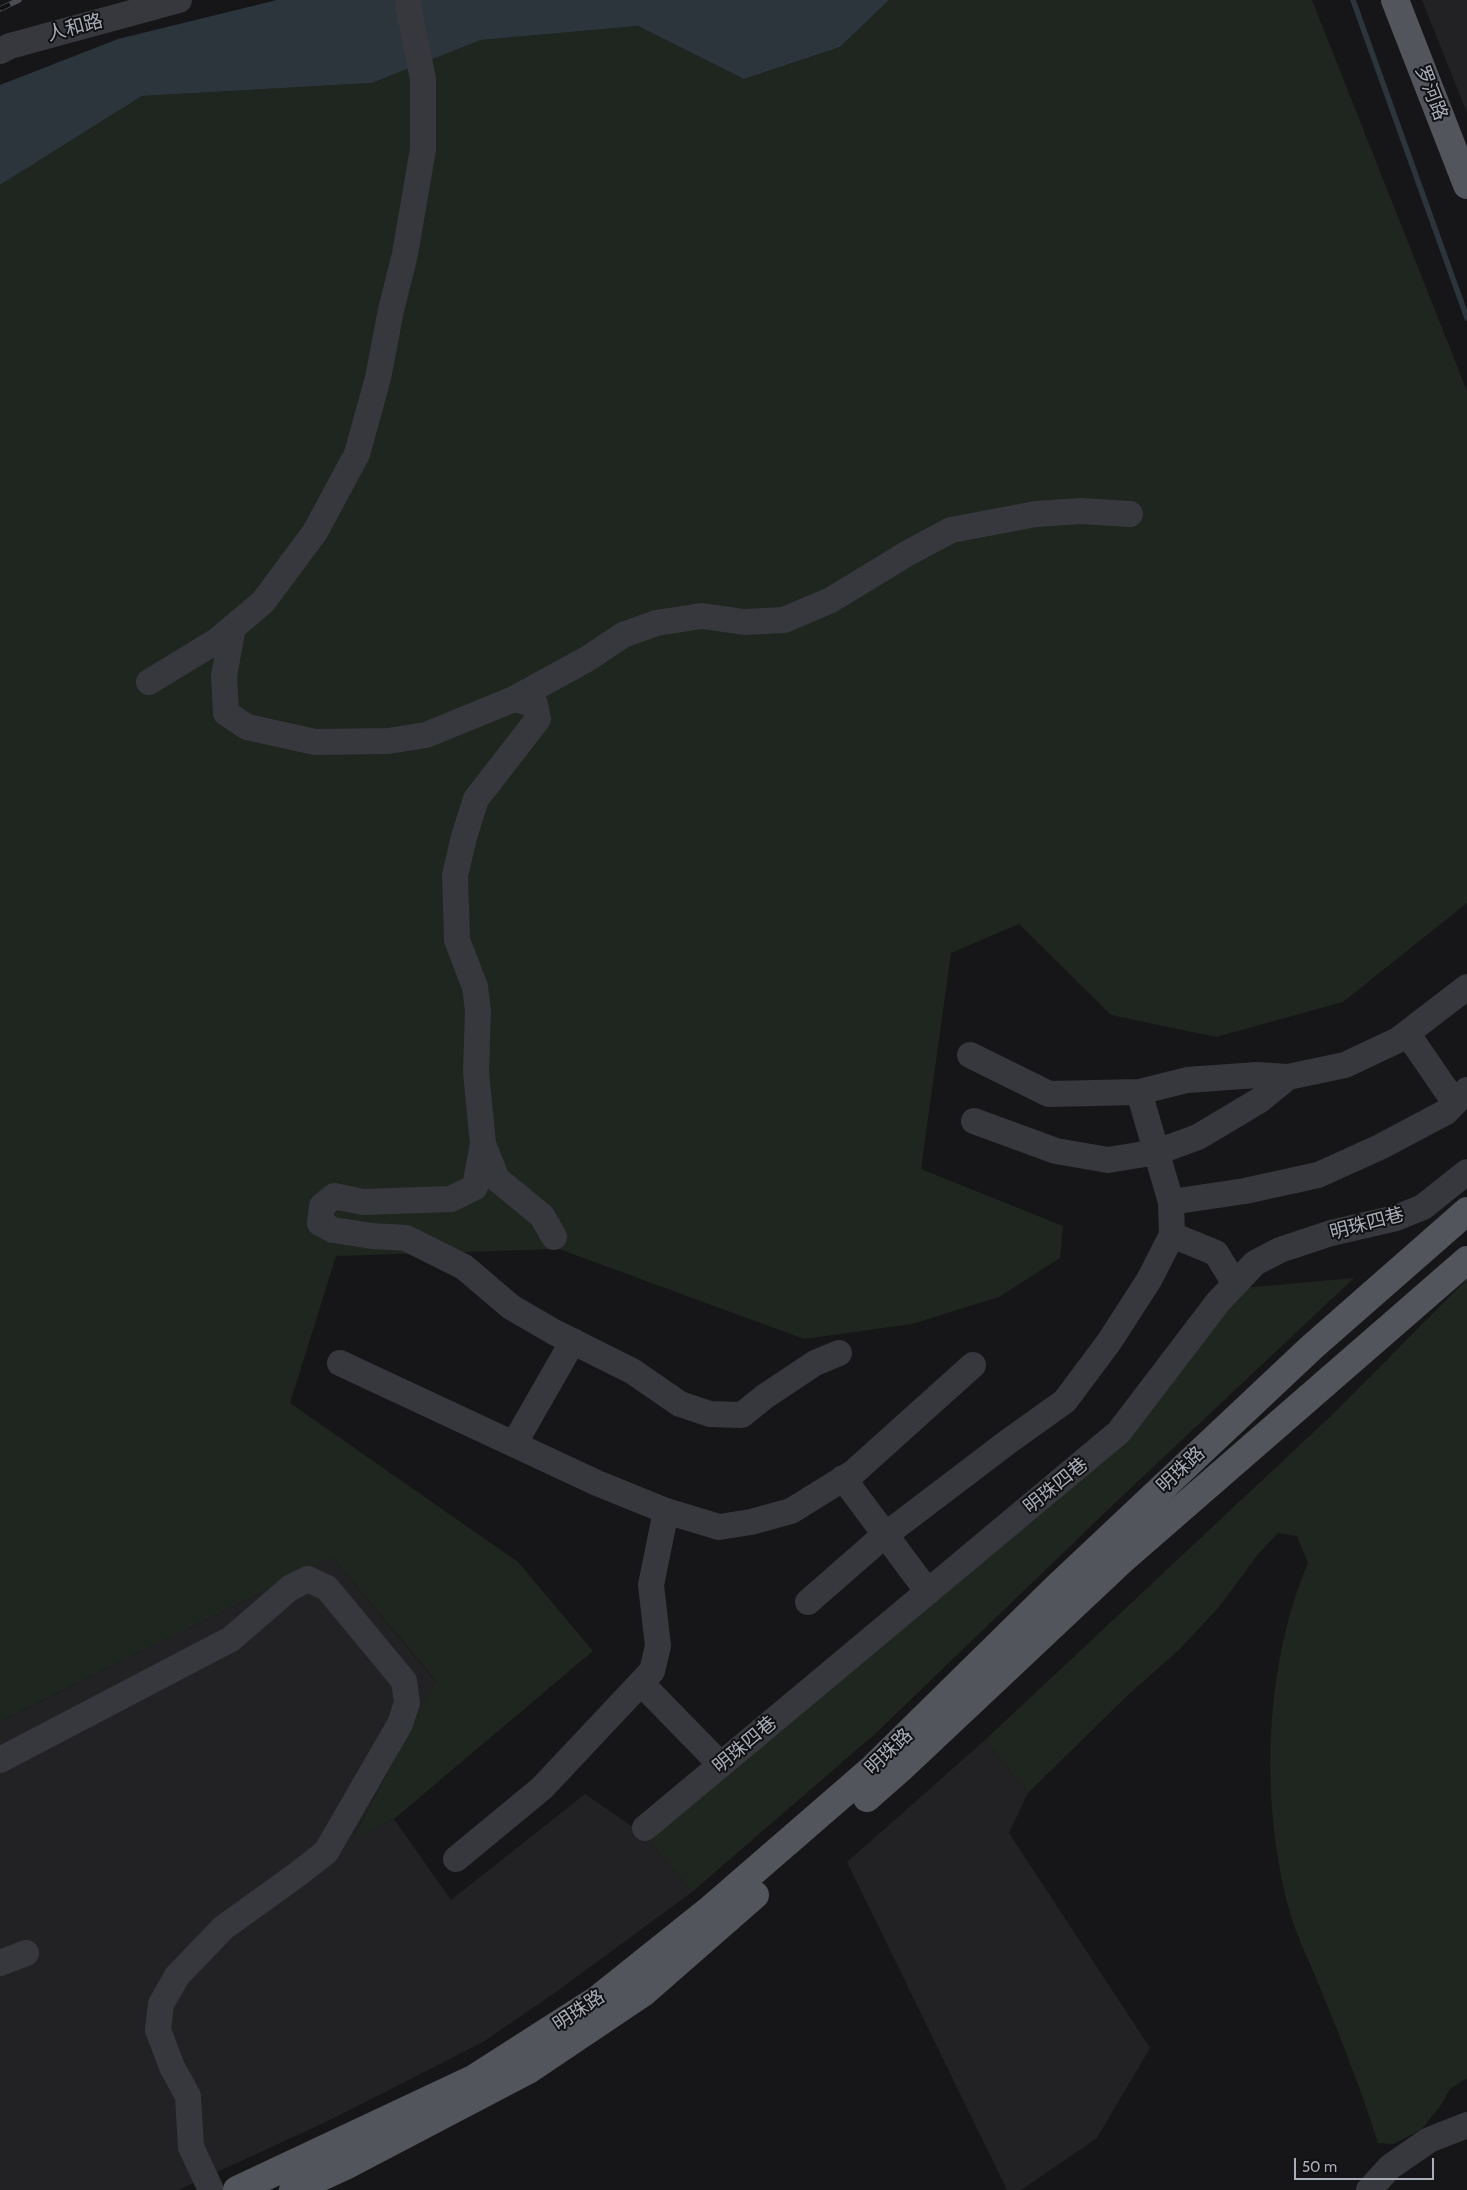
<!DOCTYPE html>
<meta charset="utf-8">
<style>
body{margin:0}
#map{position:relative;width:1467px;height:2190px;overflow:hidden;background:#161618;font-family:Cabin,sans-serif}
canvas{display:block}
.scale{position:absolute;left:1294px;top:2158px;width:140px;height:22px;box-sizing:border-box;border:2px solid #a8adb8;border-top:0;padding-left:6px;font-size:15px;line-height:18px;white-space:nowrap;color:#a8adb8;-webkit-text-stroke:4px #111113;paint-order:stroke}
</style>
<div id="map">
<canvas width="1467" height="2190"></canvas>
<div class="scale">50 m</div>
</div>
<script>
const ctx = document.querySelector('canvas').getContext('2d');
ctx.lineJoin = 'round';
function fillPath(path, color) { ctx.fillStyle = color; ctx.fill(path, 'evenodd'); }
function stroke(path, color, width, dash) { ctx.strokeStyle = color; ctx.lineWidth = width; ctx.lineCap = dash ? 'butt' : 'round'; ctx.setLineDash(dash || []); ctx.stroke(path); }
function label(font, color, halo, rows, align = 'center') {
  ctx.font = font + ' Cabin,"Noto Sans SC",sans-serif'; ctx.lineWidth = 4; ctx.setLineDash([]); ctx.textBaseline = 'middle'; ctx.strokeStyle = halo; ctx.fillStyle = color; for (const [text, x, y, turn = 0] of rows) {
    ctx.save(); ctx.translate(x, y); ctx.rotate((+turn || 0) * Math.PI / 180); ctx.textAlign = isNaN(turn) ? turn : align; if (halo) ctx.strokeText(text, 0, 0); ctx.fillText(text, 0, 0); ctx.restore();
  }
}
const built = new Path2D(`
 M1422,0H1467V113Z
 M332,1557L436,1682L353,1837L394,1819L451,1900L585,1794L646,1836L692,1892L556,1992L483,2042L328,2121L178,2190H0V1722Z
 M985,1740L1028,1793L1009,1833L1150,2048L1097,2138L1021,2190H1007L847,1862Z`);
const green = new Path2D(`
 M889,0H1312L1467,391V903L1343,1002L1216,1037L1111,1015L1019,924L951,953L921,1169L1063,1226L1060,1258L999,1297L912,1324L804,1339L559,1249L336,1256L290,1403L518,1562L593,1651L394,1819L353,1838L436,1681L332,1557L0,1722V185L142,96L372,83L481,40L638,26L744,79L840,47Z
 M1354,1278L1116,1502L876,1733L692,1892L646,1836L1124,1441L1243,1288Z
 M1467,1279V2078L1450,2089L1441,2105L1421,2130L1393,2144L1378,2143C1361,2089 1340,2036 1318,1983C1309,1959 1295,1934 1289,1909C1260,1801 1264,1666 1308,1563L1297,1536L1278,1533L1259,1553L1219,1607L1180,1649L1129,1694L1028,1793L985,1740L1335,1412Z`);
const water = new Path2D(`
 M277,0H889L840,47L744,79L638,26L481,40L372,83L142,96L0,185V85L118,39Z`);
const stream = new Path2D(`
 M1353,0L1467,318`);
const minor = new Path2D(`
 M0,51L10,46L179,0
 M233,627L224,676L226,713L247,727L315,742L388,741L426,735L514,699L587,659L623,635L656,623L702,616L744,622L784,620L831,600L908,553L951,530L1036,514L1081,511L1130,514
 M149,682L218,640L263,602L315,532L357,454L378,378L391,310L405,254L423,149V79L408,5L409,0
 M514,699L535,704L538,719L476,799L464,837L455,875L457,940L475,987L478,1011L476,1072L483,1144L497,1179L542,1216L554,1237
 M1407,1033L1455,1103
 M970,1055L1049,1094L1139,1092L1187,1080L1257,1075L1288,1077L1345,1065L1398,1040L1467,987
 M974,1121L1056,1151L1108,1160L1157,1152L1198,1137L1260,1100L1288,1077
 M483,1144L475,1187L451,1199L363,1202L334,1196L322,1206L320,1223L333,1230L372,1236L406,1238L464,1267L511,1307L554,1332L632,1371L680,1404L710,1414L742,1415L764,1397L815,1363L839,1353
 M1171,1202L1245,1191L1318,1175L1380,1147L1446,1112L1467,1090
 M1172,1235L1216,1253L1235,1284
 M340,1363L597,1483L666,1511L719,1527L751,1522L791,1511L854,1472L973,1365
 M514,1444L573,1341
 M843,1478L928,1592
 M808,1602L880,1539L1009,1441L1065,1401L1109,1342L1149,1280L1172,1235L1171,1202L1139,1092
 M641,1683L721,1765
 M0,1760L231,1639L290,1588L308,1579L327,1588L404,1681L407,1703L400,1724L326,1852L298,1874L223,1928L177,1976L161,2004L158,2030L172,2067L188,2096L191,2147L211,2190
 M645,1828L1119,1432L1218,1302L1255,1263L1280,1250L1331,1233L1396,1218L1423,1207L1467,1172
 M456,1859L542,1788L652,1671L658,1646L651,1585L666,1511
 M0,1963L26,1953
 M1369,2190L1390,2167L1429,2140L1467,2125`);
const major = new Path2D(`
 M1395,0L1467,185
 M867,1798L901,1768L1121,1561L1467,1260
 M237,2190L473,2079L598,1999L708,1911L873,1768L1056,1588L1312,1347L1467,1211
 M293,2190L345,2166L530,2069L643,1993L755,1895`);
const rail = new Path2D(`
 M0,9L19,0`);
const streetNames = [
 ["人和路",75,28,-15],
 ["罗河路",1431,93,69],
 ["明珠四巷",1367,1224,-15],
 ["明珠路",1181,1470,-43],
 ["明珠四巷",1056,1486,-39],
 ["明珠四巷",745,1745,-40],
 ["明珠路",889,1752,-44],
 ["明珠路",579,2011,-34]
];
fillPath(built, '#222225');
fillPath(green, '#1e261f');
fillPath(water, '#2c353c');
stroke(stream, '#2c353c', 5.5);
stroke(minor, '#37383d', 26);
stroke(major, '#53555c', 28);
stroke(rail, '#4a4c52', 5.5);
stroke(rail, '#111113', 4, [11]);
label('19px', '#a8adb8', '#111113', streetNames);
</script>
